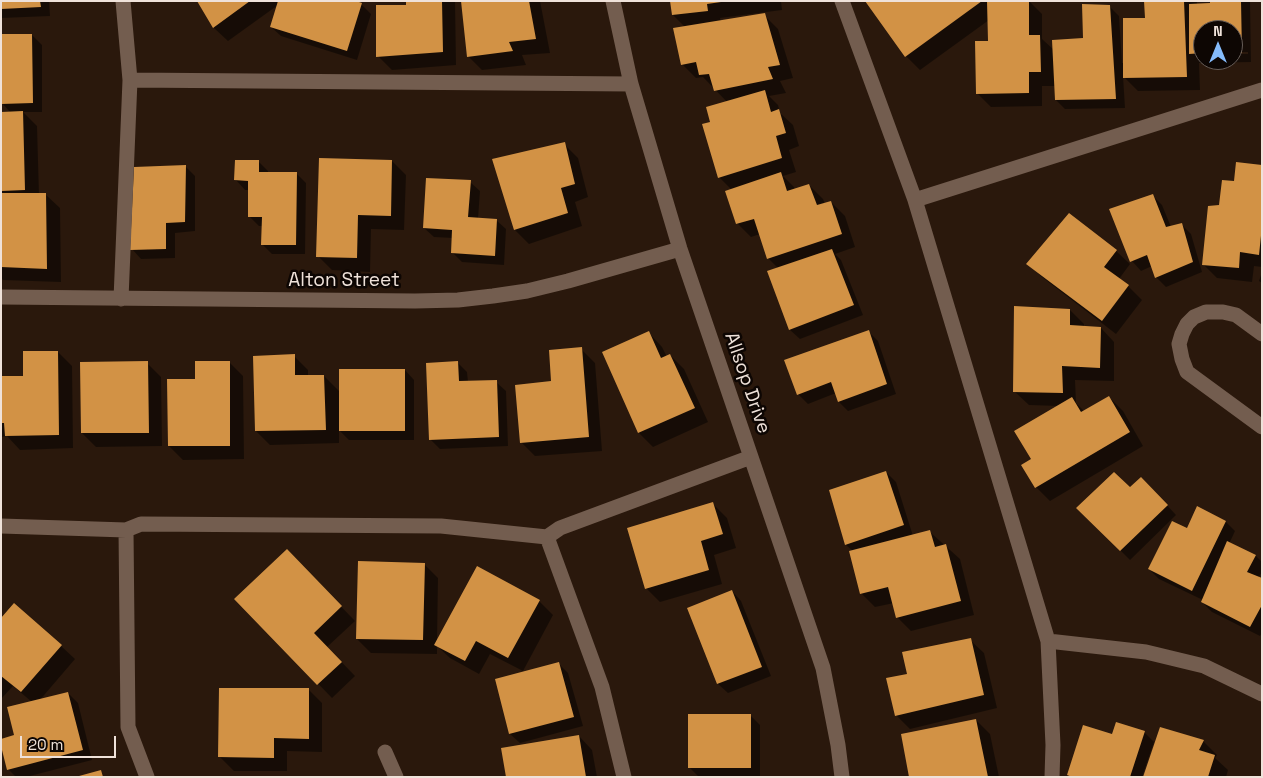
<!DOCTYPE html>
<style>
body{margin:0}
#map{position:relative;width:1263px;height:778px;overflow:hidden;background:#2a180c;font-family:"Space Grotesk",sans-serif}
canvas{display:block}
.frame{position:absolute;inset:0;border:2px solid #efe2da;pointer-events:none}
.north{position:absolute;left:1193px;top:20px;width:50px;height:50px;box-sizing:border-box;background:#0d0603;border:1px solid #675e59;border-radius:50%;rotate:0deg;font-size:14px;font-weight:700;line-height:20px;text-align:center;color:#efe2da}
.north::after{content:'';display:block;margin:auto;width:18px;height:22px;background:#85bbfb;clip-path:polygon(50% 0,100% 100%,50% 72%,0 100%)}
.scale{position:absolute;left:20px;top:736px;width:96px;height:22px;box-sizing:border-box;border:2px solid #efe2da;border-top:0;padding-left:6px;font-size:15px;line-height:18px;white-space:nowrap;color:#efe2da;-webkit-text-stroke:4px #0d0603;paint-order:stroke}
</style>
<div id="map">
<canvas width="1263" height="778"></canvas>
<div class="frame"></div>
<div class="north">N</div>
<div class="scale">20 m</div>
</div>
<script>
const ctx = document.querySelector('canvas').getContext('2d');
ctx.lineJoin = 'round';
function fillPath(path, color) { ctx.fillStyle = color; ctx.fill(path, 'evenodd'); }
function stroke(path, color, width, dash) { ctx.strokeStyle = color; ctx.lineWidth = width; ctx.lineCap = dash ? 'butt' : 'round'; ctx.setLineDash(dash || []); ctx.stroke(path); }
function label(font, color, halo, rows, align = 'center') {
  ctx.font = font + ' "Space Grotesk",sans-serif'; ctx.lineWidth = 5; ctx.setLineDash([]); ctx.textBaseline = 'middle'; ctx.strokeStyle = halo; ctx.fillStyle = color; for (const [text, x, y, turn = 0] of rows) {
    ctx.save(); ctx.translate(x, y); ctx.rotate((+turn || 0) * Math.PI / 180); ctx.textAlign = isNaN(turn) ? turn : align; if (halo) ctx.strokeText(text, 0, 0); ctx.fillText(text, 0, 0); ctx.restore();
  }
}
const shadow = new Path2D(`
 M1,1H49L50,16L1,18Z
 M198,1H301L361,4L371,14L357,60L281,36L271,27L278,5L228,41L214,28Z
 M408,1H455L456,65L392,70L378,56L408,6Z
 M463,1H540L550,53L522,55L526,65L482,70L468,56Z
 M671,1H781L782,10L720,18L721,22L764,15L778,29L793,78L780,81L786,93L769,96L778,105L780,113L793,125L799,146L789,150L796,172L783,176L794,187L795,190L809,185L823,199L825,204L831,202L845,216L855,247L835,254L841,260L863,315L800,339L790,330L769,271L778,268L768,258L760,234L751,237L737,223L732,190L719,177L712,123L727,102L703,77L696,78L682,64L686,28L673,15Z
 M867,1H1029L1042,14V39L1054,50L1084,39L1109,6L1119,16L1122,63H1124L1146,19V1H1197V5L1211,4V1H1250L1251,62L1199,63L1200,90L1138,91L1123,76L1125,108L1065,109L1056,100L1055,86H1042V106L991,107L977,93L989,42V20L920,70L906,56ZM1203,30H1233V52H1248V54H1233V60H1203V55H1199V52H1203Z
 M32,35L42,45V112H23L37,126L39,195H46L60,208L61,282L3,280L1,278V113H11L2,103Z
 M564,144L578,158L588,197L575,202L582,226L529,244L515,230L494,160Z
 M392,161L406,175L404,230L371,229L370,272L332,270L318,256Z
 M259,162L268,171V173L297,174L306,183L305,254H272L262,244L263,226H259L249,216L250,190H245L236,180Z
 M1262,166V267L1254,266L1252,282L1217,278L1203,264L1220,206L1235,183Z
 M186,167L195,176V231L175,233V258L141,259L132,249Z
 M470,182L480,191L478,219L496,220L506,229L504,265L462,262L452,252L453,238L434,237L424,228Z
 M1152,195L1162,205L1171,227L1181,224L1191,234L1202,272L1166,287L1156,277L1152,266L1141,271L1132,261Z
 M1116,251L1130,264L1119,279L1128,286L1142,300L1116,334L1042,277L1028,264Z
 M1262,272V283L1259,281Z
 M1070,310L1084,324V327L1101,328L1114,342V381L1075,380L1076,403L1085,412L1109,397L1123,411L1143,446L1050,501L1036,487L1033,460L1059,406L1029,405L1015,392Z
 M869,332L878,341L896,394L848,411L839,402L836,393L808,404L798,394Z
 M649,333L662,347L667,357L670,355L684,369L708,422L653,447L639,433L603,353Z
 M581,349L595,363L602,451L535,456L521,442L552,382Z
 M58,352L72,366L73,448L20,450L7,436L1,437V377H24Z
 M294,356L308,370V376H324L340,392L405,370L414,380V440H349L339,430V443L270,445L256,431Z
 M229,362L243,376L244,459L183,460L169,446Z
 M147,363L161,377L162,446L96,447L82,433Z
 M458,363L467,372L468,382H496L506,391L508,446L440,449L430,439Z
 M886,472L896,482L913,536L930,532L960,559L974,615L911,631L897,617L894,603L875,607L861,593L853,551L846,545Z
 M1130,488H1151L1176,515L1130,560L1078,508Z
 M713,504L727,518L736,548L714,555L722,584L660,602L646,588Z
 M1226,522L1235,531L1229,544L1256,556L1262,562V572L1258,578L1262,579V633L1260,636L1212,612L1202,602L1203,600L1159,579L1149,569L1187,530Z
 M300,564L355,621L327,647L355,676L332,698L236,599Z
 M424,564L438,578L437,642L539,601L553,615L523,671L490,654L479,674L450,658L437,646V654L371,653L357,639Z
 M732,591L741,601L771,676L728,693L718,684L688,608Z
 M1,619L61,646L75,659L39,701L68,693L78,703L92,760L26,777H16L8,769L15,736L32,702L13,686L1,699Z
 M970,640L984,653L997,708L910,729L896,715L908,675Z
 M558,663L568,673L583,726L520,743L510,734L496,680Z
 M308,689L322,703V752L287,751V771H234L220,757Z
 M750,715L760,725V777H699L689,767Z
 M976,720L990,734L999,777H911Z
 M1144,732L1154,742L1142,777H1070L1068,775L1113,736Z
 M579,736L592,750L597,777H507Z
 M1203,741L1217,755L1215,758L1228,770L1226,777H1145Z`);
const building = new Path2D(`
 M1,1H40L41,7L1,9Z
 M197,1H250L213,28Z
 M278,1H356L362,3L347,51L270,27Z
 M406,1H442L443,52L376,57V5H406Z
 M461,1H529L536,39L509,42L513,51L467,57Z
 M670,1H720L721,2L707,4L708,11L672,15Z
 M865,1H982L905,57Z
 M987,1H1029V35H1040L1041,72H1029V93L976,94L975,41H988Z
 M1144,1H1184L1187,77L1123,78V18H1145Z
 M1210,1H1241L1242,53H1233V30H1203V53L1189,54V4L1210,3Z
 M1082,4L1110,5L1116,99L1055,100L1052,40L1083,38Z
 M765,13L780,65L768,67L773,79L714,91L709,74L699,75L696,62L681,65L673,28Z
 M1,34H32L33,103L1,104Z
 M765,90L771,112L779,109L786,133L776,136L782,158L718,178L702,124L710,122L706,107Z
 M23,111L25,190L1,191V112Z
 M565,142L575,184L561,188L568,213L514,230L492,159Z
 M319,158L392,160L391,216L358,215L357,258L316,257Z
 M235,160H259V172H297L296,245H261L262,217H248V181L234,180Z
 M1236,162L1262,165V226L1259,255L1240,252L1239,268L1202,265L1208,206L1219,205L1222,180L1234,181Z
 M186,165L185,222L166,223V249L130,250L134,167Z
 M781,172L787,191L809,184L817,205L831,201L842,234L767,259L754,219L736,224L725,191Z
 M426,178L471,180L468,217L497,219L495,256L451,253L452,230L423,228Z
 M1,193H46L47,269L1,267Z
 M1153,194L1166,227L1182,223L1193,262L1155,278L1147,255L1130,262L1109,209Z
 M1069,213L1117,250L1104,267L1129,285L1102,321L1026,264Z
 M832,249L854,305L789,330L767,271Z
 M1014,306L1070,309V325L1101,327L1100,368L1062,366L1063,393L1013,392Z
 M869,330L887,384L838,402L831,382L797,395L784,360Z
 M649,331L661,358L670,354L695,408L638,433L602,352Z
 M582,347L589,437L520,443L515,385L551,381L549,350Z
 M23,351H58L59,435L5,436L4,423H1V376H23Z
 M295,354V375H324L326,430L255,431L253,356Z
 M148,361L149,433H81L80,362Z
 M195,361H230V446H168L167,379H195Z
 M458,361L459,381L497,380L499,437L429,440L426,363Z
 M339,369H405V431H339Z
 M1109,396L1130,432L1035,488L1021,465L1031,459L1014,431L1072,397L1081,412Z
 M886,471L904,525L845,545L829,490Z
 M1114,472L1130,487L1141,477L1168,505L1120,551L1076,508Z
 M713,502L723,534L701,541L709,570L645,589L627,528Z
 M1197,506L1226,521L1192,591L1148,569L1172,521L1187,528Z
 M930,530L935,547L946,544L961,601L896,618L888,587L860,594L849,551Z
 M1227,541L1256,555L1247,572L1262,578V605L1250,627L1201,602Z
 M287,549L342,606L314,633L342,662L317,685L234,599Z
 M358,561L425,563L423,640L356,639Z
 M477,566L540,600L508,658L476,641L465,661L434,645Z
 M732,590L762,667L717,684L687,608Z
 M14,603L62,645L21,692L1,676V618Z
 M971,638L984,695L895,716L886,678L907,674L902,652Z
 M559,662L574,717L509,734L495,679Z
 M219,688H309V739L274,738V758L218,757Z
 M68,692L83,750L7,770L1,746V739L14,735L7,707Z
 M688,714H751V768H688Z
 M976,719L988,777H933V776L909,777L901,734Z
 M1116,722L1145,731L1130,777H1072L1067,775L1083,725L1112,734Z
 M1160,727L1204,740L1199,750L1215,755L1208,777H1143Z
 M579,735L586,777H506L501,748Z
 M101,770L103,777H79V776Z`);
const minor = new Path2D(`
 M613,1L631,84L680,249L823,668L838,745L842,777
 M842,1L915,200L1048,641L1053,745L1052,777
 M130,80L631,84
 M915,200L1262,90
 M1,297L415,301L458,300L493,296L527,291L568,281L680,249
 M121,299L130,80L123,1
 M1262,334L1236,315L1223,312H1206L1194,317L1187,324L1182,334L1179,344L1182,359L1187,372L1262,427
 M1,526L126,530L141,524L441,526L547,537L560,528L751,457
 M126,530L128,727L147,777
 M547,537L602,687L624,777
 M1048,641L1146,652L1204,666L1262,694
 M385,752L396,777`);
const streetNames = [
 ["Alton Street",344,281],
 ["Allsop Drive",747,383,71]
];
fillPath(shadow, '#0007');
fillPath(building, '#d29245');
stroke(minor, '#735d4f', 15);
label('19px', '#efe2da', '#0d0603', streetNames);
</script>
